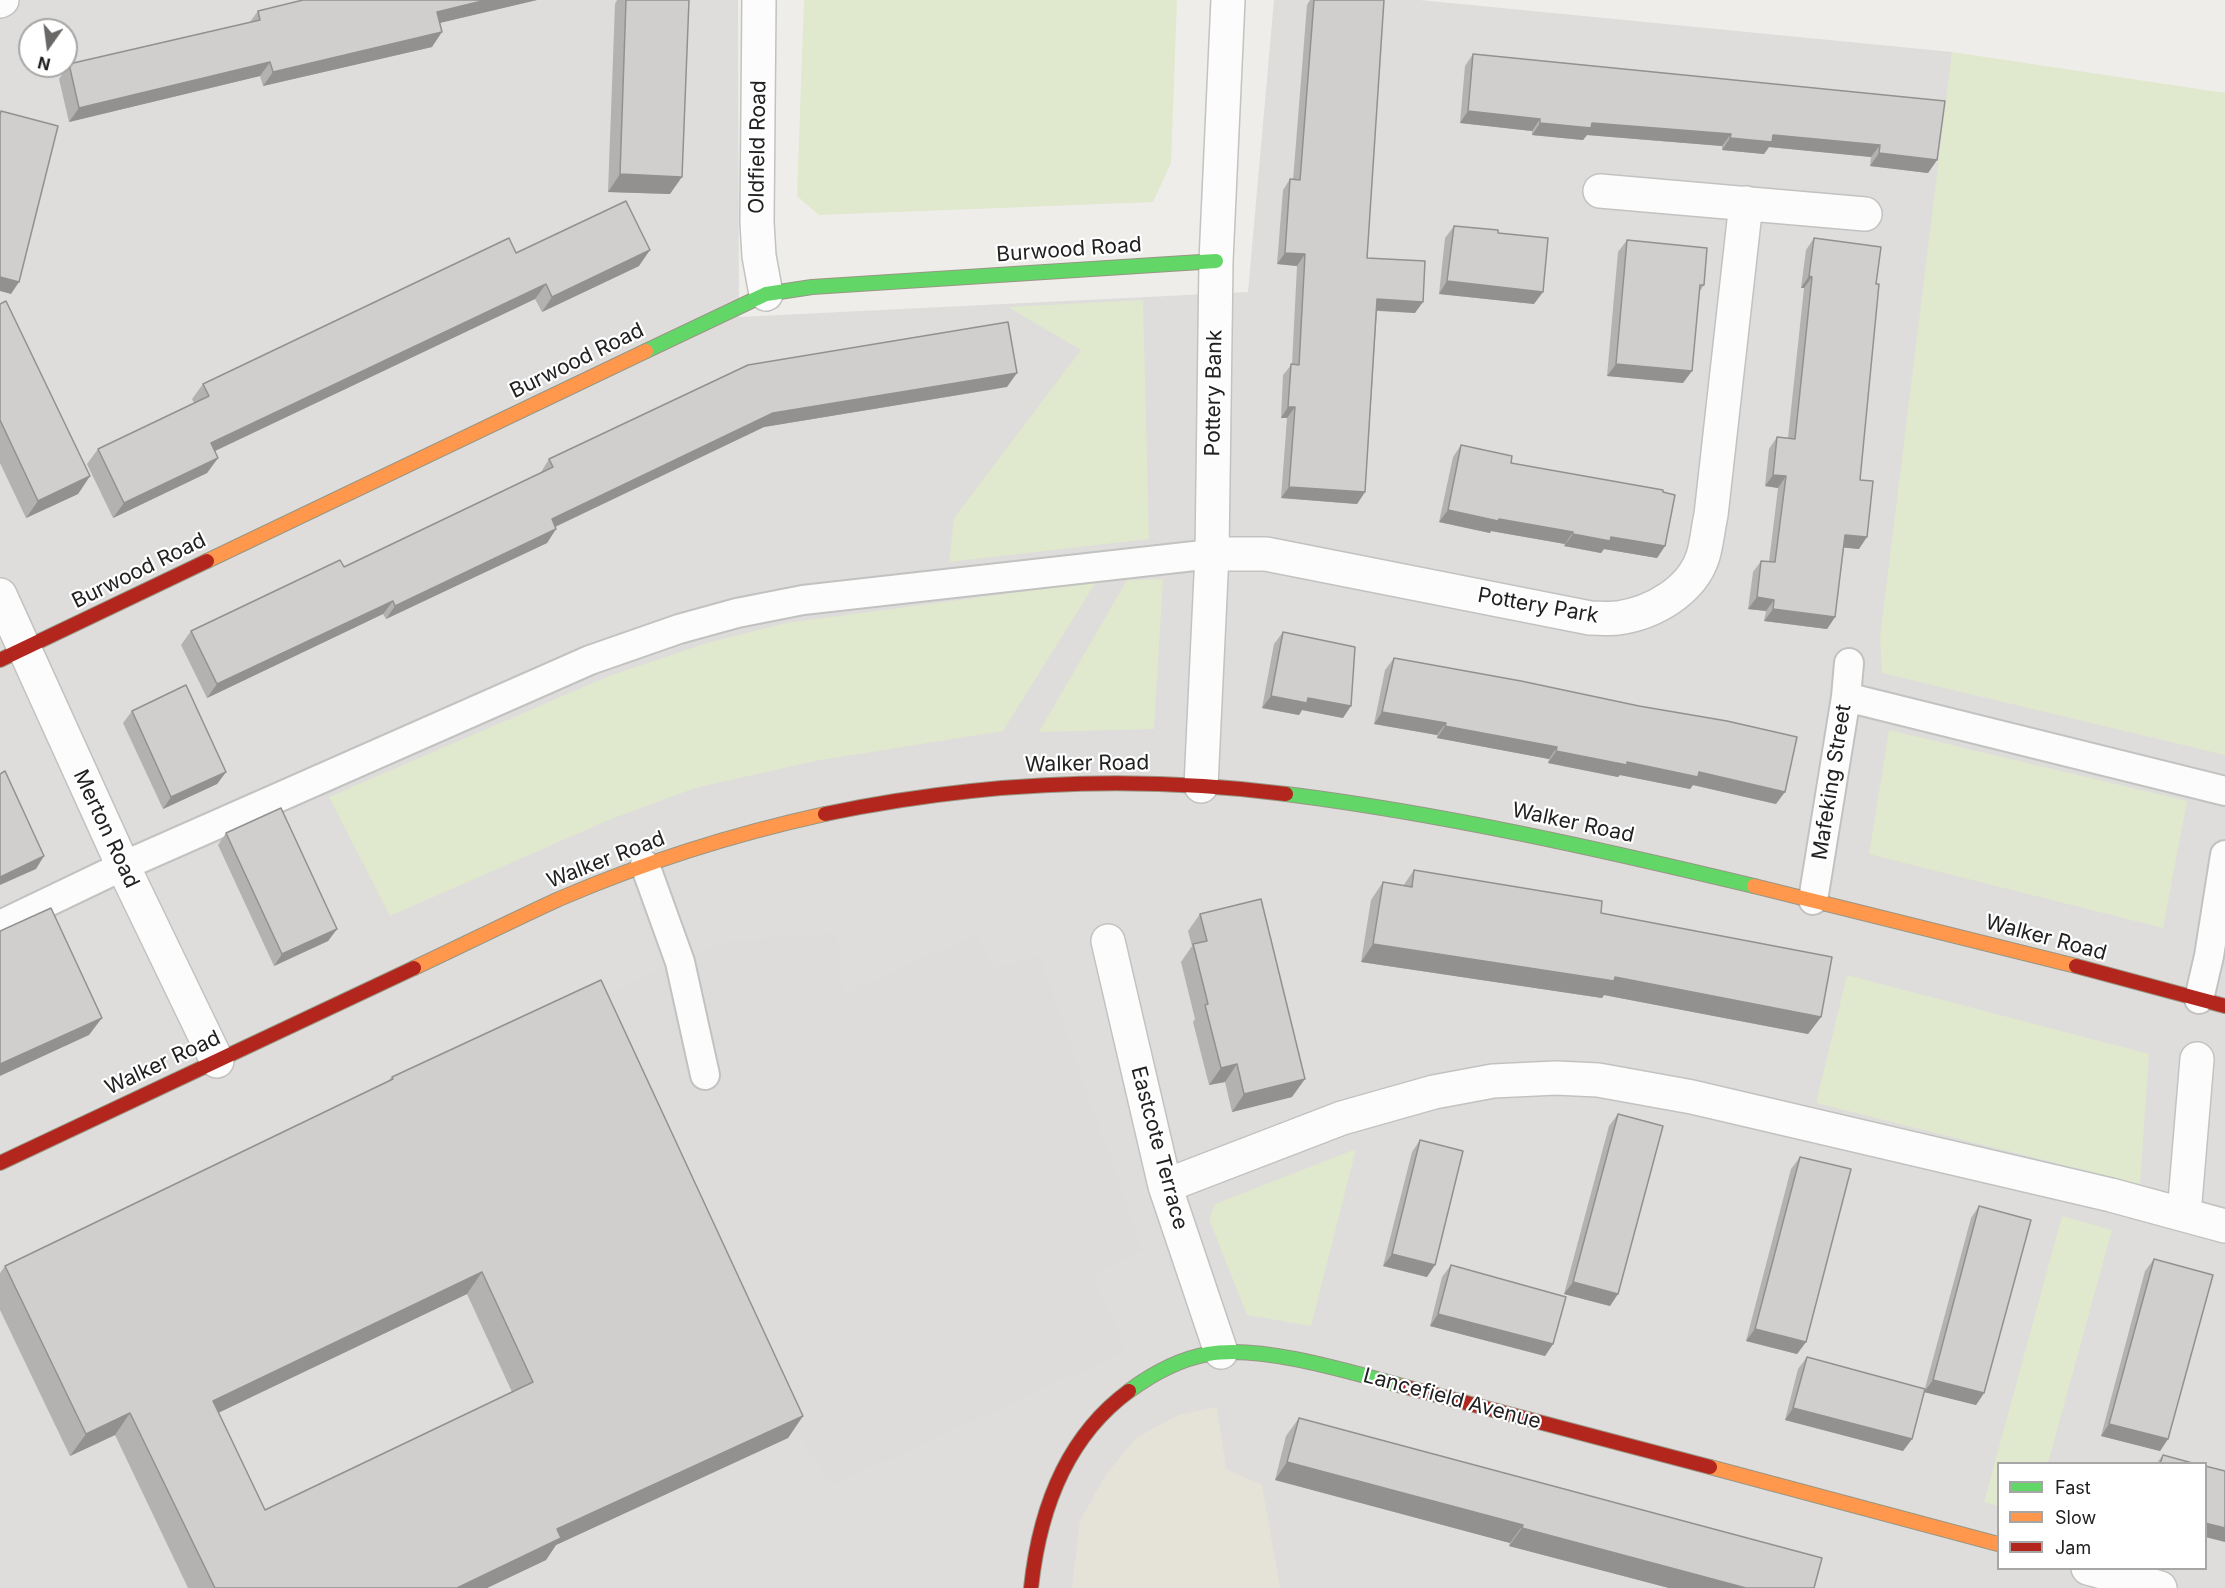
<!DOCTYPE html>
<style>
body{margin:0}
#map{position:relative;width:2225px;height:1588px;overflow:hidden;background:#efedea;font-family:Inter,sans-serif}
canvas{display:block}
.legend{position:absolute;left:1997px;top:1462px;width:210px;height:108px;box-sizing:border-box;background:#fff;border:2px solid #a6a6a6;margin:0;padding:8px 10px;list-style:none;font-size:18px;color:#212121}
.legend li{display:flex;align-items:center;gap:12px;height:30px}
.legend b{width:30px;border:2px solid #a6a6a6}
.north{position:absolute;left:18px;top:18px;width:60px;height:60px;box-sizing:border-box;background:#fff;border:2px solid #a6a6a6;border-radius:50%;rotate:194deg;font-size:16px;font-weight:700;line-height:24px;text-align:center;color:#212121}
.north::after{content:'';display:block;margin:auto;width:21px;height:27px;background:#696867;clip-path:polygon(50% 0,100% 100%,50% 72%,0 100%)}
</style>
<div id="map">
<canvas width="2225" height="1588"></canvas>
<ul class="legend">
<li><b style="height:8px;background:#63d668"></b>Fast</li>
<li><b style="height:8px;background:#ff974d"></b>Slow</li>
<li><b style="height:8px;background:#b3261e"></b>Jam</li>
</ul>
<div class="north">N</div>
</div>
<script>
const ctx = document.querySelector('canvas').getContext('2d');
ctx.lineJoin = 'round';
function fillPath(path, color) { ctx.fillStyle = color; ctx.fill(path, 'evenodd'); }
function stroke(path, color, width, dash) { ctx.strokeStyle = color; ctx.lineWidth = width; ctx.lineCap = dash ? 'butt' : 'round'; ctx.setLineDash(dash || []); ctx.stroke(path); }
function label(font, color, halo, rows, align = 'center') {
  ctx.font = font + ' Inter,sans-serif'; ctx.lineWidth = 4.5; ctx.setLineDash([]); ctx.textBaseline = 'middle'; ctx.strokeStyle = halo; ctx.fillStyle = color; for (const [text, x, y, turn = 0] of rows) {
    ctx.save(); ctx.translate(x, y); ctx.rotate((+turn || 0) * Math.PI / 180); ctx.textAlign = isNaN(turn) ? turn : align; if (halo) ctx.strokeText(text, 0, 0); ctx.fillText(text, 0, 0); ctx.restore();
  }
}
const residential = new Path2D(`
 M0,0H738L739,317L1248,292L1274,0H1420L1952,52L1951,62L2225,93V1588H0ZM30,30H66V66H30ZM1998,1464H2206V1568H1998Z`);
const education = new Path2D(`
 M1217,1407L1226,1469L1262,1485L1280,1588H1072L1080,1520L1107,1473L1136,1438L1178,1415Z`);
const religious = new Path2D(`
 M837,933L843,994L977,934L992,968L1039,956L1143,1251L1092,1274L1126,1351L833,1485L760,1379L585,1002L728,941Z`);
const grass = new Path2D(`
 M804,0H1177L1171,163L1153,202L819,215L797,196Z
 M1952,52L2225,93V755L1882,673L1880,637Z
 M1143,300L1149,539L949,562L954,518L1081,350L1008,307Z
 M1163,579L1154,729L1039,732L1127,580Z
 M1096,582L1003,731L815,761L695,788L611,819L390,916L329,797L609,676L707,643L786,623Z
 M1889,730L2187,801L2163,928L1869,854Z
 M1847,975L2149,1054L2140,1184L1816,1103Z
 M1356,1149L1311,1326L1247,1315L1209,1219L1215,1204Z
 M2062,1216L2112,1230L2048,1463L1998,1464V1506L1984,1502Z`);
const lane = new Path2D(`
 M1846,697L2225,791
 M645,865L680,962L705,1075
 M1813,900L1846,697L1849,663
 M0,925L123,866L590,660L679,629L737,613L803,600L1212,554
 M2199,999L2209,956L2225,855`);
const street = new Path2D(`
 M759,0L757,222L759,256L766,294
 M0,1L2,0
 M1600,191L1865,214
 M1212,554H1266L1590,618C1599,618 1609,619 1618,618C1653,613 1692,591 1703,556C1707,543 1708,528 1711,515L1746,203
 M0,595L123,866L217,1061
 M1201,786L1212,554L1216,261L1228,0
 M1108,941L1165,1186L1221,1352
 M1165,1186L1342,1118L1434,1092L1493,1081L1556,1078L1598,1080L1692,1097L2111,1195L2225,1226
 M2184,1214L2197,1059
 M2088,1568L2160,1588`);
const fast = new Path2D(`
 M646,351L766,294L812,287L1216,261
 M1286,794C1444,814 1599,849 1754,886
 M1129,1391C1152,1374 1180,1359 1208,1354C1259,1344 1351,1372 1402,1386`);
const slow = new Path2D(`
 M207,561L646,351
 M1754,886L2076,966
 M414,968C463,945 511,921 559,899C645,862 734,834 825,814
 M1710,1467L1998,1544`);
const jam = new Path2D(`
 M0,660L207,561
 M825,814C979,782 1129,774 1286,794
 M2076,966L2225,1006
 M0,1163L414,968
 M1402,1386L1710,1467
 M1031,1588C1039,1512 1065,1438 1129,1391`);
const wall = new Path2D(`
 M303,0H537L439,23L432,47L263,86L260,76L69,122L59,79L69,64L250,22L258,11Z
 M617,0H689L670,194L608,192L615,4Z
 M1310,0H1384L1367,258L1415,313L1377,311L1365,492L1357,504L1281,498L1287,418H1281L1283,375L1292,364L1297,266L1277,264L1283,190L1290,179L1293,180L1307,5Z
 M1473,54L1945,101L1937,160L1928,173L1870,166L1871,157L1769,147L1764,154L1722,150V146L1587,135L1583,140L1532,135V131L1460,123L1465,66Z
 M1454,226L1498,233L1534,304L1439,294L1445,238Z
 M1814,238L1876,284L1860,480L1859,549L1844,547L1835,617L1827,629L1764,621L1766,611L1748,609L1753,572L1761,561L1769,562L1778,488L1765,486L1769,449L1777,437L1788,438L1804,288H1801L1806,250Z
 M1627,240L1704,285L1700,291L1683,383L1607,376L1618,252Z
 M516,253L639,266L542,312L535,299L215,451L218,458L207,473L113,518L87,464L98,449L194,403L192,399L203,384Z
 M0,304L90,476L78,494L26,518L0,463Z
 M1007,387L764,427L555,527L556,529L547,543L386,619L383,614L207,698L181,645L191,631L344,567L540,474L549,459Z
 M1461,445L1511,463L1665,546L1657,558L1604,549L1601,553L1564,546L1565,544L1491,531L1490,533L1439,522L1453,457Z
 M1283,632L1343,718L1302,710L1299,715L1262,708L1274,644Z
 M1394,658L1776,804L1693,785L1690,789L1620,775L1618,777L1548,763L1549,759L1437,738V735L1374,724L1385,670Z
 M132,711L226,772L217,784L163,809L123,723Z
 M226,833L337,929L328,941L274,966L218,845Z
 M1414,870L1601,913L1821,1017L1808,1034L1604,995L1602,998L1361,962L1371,900L1383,882L1403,886Z
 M1200,914L1292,1097L1232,1112L1225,1082L1209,1085L1193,1022L1195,1019L1181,962L1192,946L1188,931Z
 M392,1077L803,1416L788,1438L556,1545L546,1560L487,1588H188L115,1435L70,1456L0,1310V1273L5,1266L388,1081ZM467,1294L512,1392L265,1510L218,1413Z
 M1618,1114L1610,1306L1564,1294L1609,1126Z
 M1420,1140L1427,1277L1383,1266L1412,1152Z
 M1800,1157L1806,1342L1797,1354L1746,1341L1791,1169Z
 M1979,1206L1984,1393L1976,1405L1924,1392L1971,1218Z
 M2154,1259L2168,1439L2160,1451L2101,1436L2145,1271Z
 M1451,1265L1553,1344L1545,1356L1430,1326L1442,1277Z
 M1807,1357L1912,1439L1903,1451L1785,1420L1798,1369Z
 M1299,1418L1814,1588H1669L1509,1546L1510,1543L1275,1480L1286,1436Z
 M2163,1455L2196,1464H2156Z`);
const shadedWall = new Path2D(`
 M486,0H537L427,26L437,12Z
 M442,32L432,47L263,86L273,72Z
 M270,62L260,76L69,122L79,108Z
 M1468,111L1540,119L1532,131L1460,123Z
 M1540,123H1592L1731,134L1722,146L1587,135L1583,140L1532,135Z
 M1773,135L1880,145L1871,157L1769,147L1764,154L1722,150L1730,138Z
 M1879,153L1937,160L1928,173L1870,166Z
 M620,174L682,177L670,194L608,192Z
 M650,250L639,266L542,312L552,297Z
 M1285,253L1305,254L1297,266L1277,264Z
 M1809,276L1812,277L1804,288H1801Z
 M0,277L19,282L11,294L0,291Z
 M1447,281L1543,292L1534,304L1439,294Z
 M546,284L535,299L200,458L211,443Z
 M1377,299L1423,302L1415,313L1370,310Z
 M1616,364L1692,371L1683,383L1607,376Z
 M1017,373L1007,387L764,427L542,533L552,519L773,413Z
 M1288,407H1295L1287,418H1281Z
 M218,458L207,473L113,518L124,503Z
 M1773,475L1786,476L1778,488L1765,486Z
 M90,476L78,494L26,518L38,501Z
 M1289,487L1365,492L1357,504L1281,498Z
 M1448,510L1573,532L1565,544L1491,531L1490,533L1439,522Z
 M556,529L547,543L386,619L395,606Z
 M1573,534L1611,537L1665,546L1657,558L1604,549L1601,553L1564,546Z
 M1845,535L1867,537L1859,549L1837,547Z
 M1757,597L1774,600L1766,611L1748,609Z
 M393,601L383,614L207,698L217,684Z
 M1773,609L1835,617L1827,629L1764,621Z
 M1271,696L1308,698L1351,706L1343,718L1302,710L1299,715L1262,708Z
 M1382,712L1446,723L1437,735L1374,724Z
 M1445,726L1557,747L1549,759L1437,738Z
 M1556,751L1627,762L1699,772L1785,792L1776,804L1693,785L1690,789L1620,775L1618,777L1548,763Z
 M226,772L217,784L163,809L171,797Z
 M44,856L36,869L0,885V877Z
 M337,929L328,941L274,966L282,954Z
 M1373,944L1615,977L1821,1017L1808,1034L1604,995L1602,998L1361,962Z
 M102,1018L89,1035L0,1076V1064Z
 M1237,1064L1225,1082L1209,1085L1221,1068Z
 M1305,1079L1292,1097L1232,1112L1244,1094Z
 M1392,1254L1435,1265L1427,1277L1383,1266Z
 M482,1272L467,1294L197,1423L213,1401Z
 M1573,1282L1618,1294L1610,1306L1564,1294Z
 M1438,1314L1553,1344L1545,1356L1430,1326Z
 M1755,1329L1806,1342L1797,1354L1746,1341Z
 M1933,1380L1984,1393L1976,1405L1924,1392Z
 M1793,1408L1912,1439L1903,1451L1785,1420Z
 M130,1413L115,1435L70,1456L86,1434Z
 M803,1416L788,1438L556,1545L546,1560L487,1588H457L557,1529Z
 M2109,1424L2168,1439L2160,1451L2101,1436Z
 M1287,1462L1523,1525L1510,1543L1275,1480Z
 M2205,1523L2225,1528V1542L2205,1537Z
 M1522,1528L1746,1588H1669L1509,1546Z`);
const building = new Path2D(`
 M303,0H486L437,12L442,32L273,72L270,62L79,108L69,64L260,20L258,11Z
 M626,0H689L682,177L620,174Z
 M1314,0H1384L1367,258L1425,261L1423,302L1377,299L1365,492L1289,487L1295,407H1288L1291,364L1299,365L1305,254L1285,253L1290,179L1300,180Z
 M1473,54L1945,101L1937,160L1879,153L1880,145L1773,135L1772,142L1730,138L1731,134L1592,123L1591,128L1540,123V119L1468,111Z
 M1,111L58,126L19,282L0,277V115Z
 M626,201L650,250L552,297L546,284L211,443L218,458L124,503L98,449L209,396L203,384L509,238L516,253Z
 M1454,226L1498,230V233L1548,238L1543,292L1447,281Z
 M1814,238L1881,247L1876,284H1879L1860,480L1873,481L1867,537L1845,535L1835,617L1773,609L1774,600L1757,597L1761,561L1775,562L1786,476L1773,475L1777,437L1795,439L1812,277L1809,276Z
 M1627,240L1707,248L1704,285H1700L1692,371L1616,364Z
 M6,301L90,476L38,501L0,420V304Z
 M1008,322L1017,373L773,413L552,519L556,529L395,606L393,601L217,684L191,631L340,560L344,567L553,467L549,459L748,365Z
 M1461,445L1512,456L1511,463L1663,490V492L1675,495L1665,546L1611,537L1610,541L1573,534V532L1499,519L1498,521L1448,510Z
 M1283,632L1355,647L1351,706L1308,698L1307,703L1271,696Z
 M1394,658L1521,681L1639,706L1727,721L1797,737L1785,792L1699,772L1698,777L1627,762V765L1556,751L1557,747L1445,726L1446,723L1382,712Z
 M186,685L226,772L171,797L132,711Z
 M5,771L44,856L0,877V774Z
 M281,808L337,929L282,954L226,833Z
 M1414,870L1602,901L1601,913L1832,957L1821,1017L1615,977L1614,981L1373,944L1383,882L1412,887Z
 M1261,899L1305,1079L1244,1094L1237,1064L1221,1068L1205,1005L1208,1004L1193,944L1207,941L1200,914Z
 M51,908L102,1018L0,1064V931Z
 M601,980L803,1416L557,1529L561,1538L457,1588H215L130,1413L86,1434L5,1266L393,1079L392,1077ZM482,1272L533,1382L265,1510L213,1401Z
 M1618,1114L1663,1126L1618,1294L1573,1282Z
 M1420,1140L1463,1151L1435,1265L1392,1254Z
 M1800,1157L1851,1169L1806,1342L1755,1329Z
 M1979,1206L2031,1220L1984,1393L1933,1380Z
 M2154,1259L2213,1275L2168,1439L2109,1424Z
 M1451,1265L1566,1297L1553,1344L1438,1314Z
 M1807,1357L1925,1389L1912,1439L1793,1408Z
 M1299,1418L1822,1558L1814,1588H1746L1522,1528L1523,1525L1287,1462Z
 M2163,1455L2196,1464H2160Z
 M2205,1466L2225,1471V1528L2205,1523Z`);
const streetNames = [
 ["Oldfield Road",758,147,-89],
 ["Burwood Road",1069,250,-4],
 ["Burwood Road",577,361,-26],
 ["Pottery Bank",1214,393,-89],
 ["Burwood Road",139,571,-26],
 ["Pottery Park",1538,606,10],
 ["Walker Road",1087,764,-1],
 ["Mafeking Street",1832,782,-81],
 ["Walker Road",1573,823,12],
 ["Merton Road",106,829,65],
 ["Walker Road",606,860,-21],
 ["Walker Road",2046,938,15],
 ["Walker Road",163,1063,-25],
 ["Eastcote Terrace",1159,1148,75],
 ["Lancefield Avenue",1452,1399,15]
];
fillPath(residential, '#dedddb');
fillPath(education, '#e5e2d8');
fillPath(religious, '#dddcdb');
fillPath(grass, '#e0e8cd');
stroke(lane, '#c2c2c0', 32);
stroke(street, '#c2c2c0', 36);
stroke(fast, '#989684', 16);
stroke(slow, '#989684', 16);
stroke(jam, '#989684', 16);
stroke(lane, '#fdfcfc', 28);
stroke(street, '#fdfcfc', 33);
stroke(fast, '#63d668', 14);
stroke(slow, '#ff974d', 14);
stroke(jam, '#b3261e', 14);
fillPath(wall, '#b4b2b0');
fillPath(shadedWall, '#929190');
fillPath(building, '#d1cfcd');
stroke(building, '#929190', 1.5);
label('21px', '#212121', '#fff', streetNames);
</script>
